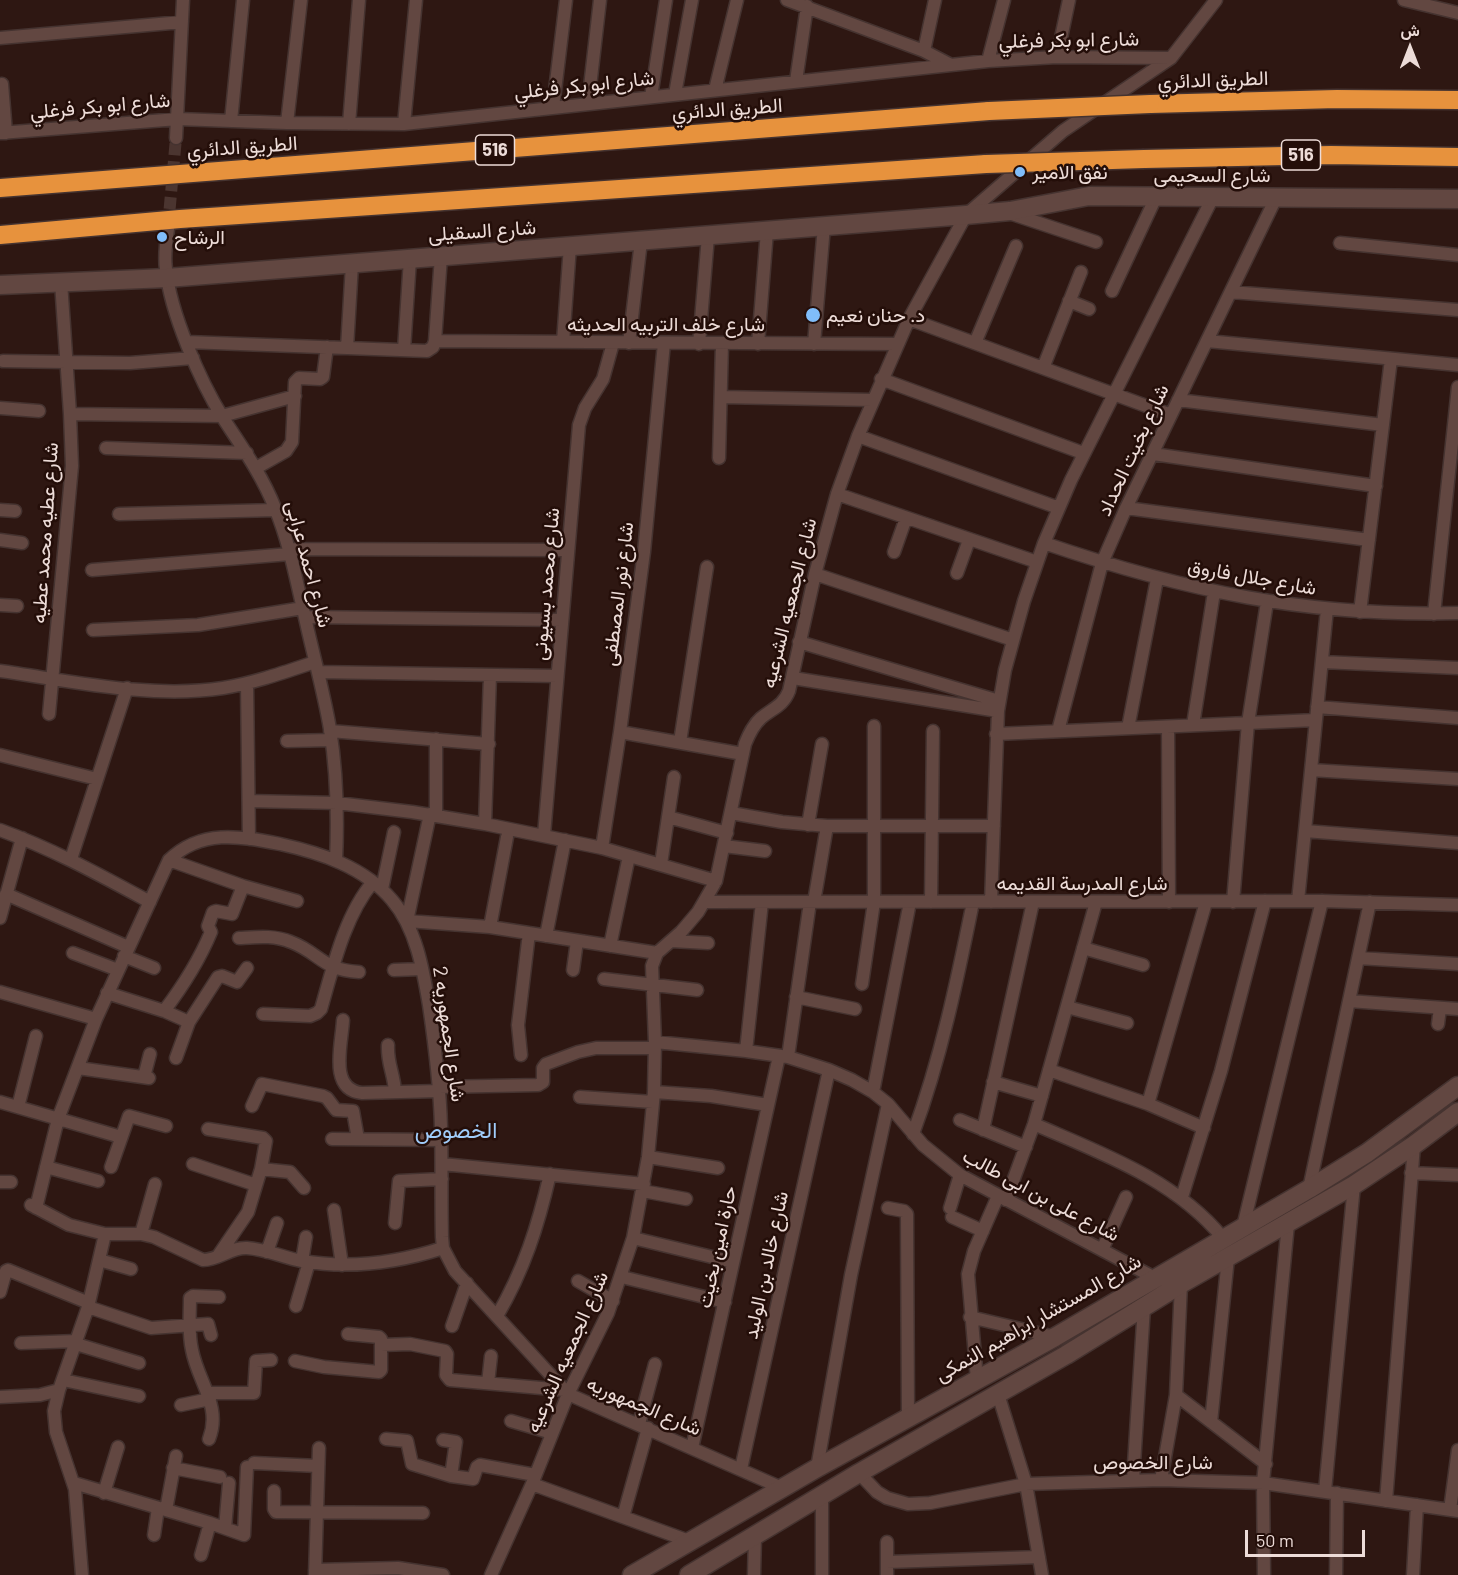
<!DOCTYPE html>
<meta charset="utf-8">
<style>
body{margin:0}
#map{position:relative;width:1458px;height:1575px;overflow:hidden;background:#2e1712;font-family:Barlow,Vazirmatn,sans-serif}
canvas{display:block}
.north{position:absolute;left:1380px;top:18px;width:60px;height:60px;-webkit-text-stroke:4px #240e09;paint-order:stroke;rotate:0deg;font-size:16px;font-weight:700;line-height:24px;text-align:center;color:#eddcd8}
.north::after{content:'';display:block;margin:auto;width:21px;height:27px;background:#eddcd8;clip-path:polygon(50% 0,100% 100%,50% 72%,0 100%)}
.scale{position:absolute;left:1245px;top:1530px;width:120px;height:27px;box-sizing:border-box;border:3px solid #eddcd8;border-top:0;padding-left:8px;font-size:18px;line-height:21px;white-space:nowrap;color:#eddcd8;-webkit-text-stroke:4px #240e09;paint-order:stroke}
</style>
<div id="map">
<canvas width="1458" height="1575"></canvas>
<div class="north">ش</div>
<div class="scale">50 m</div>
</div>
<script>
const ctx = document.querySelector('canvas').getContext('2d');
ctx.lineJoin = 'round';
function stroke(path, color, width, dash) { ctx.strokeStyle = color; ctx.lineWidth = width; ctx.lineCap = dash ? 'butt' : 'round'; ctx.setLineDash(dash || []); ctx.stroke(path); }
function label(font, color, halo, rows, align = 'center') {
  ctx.font = font + ' Barlow,Vazirmatn,sans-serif'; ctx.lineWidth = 5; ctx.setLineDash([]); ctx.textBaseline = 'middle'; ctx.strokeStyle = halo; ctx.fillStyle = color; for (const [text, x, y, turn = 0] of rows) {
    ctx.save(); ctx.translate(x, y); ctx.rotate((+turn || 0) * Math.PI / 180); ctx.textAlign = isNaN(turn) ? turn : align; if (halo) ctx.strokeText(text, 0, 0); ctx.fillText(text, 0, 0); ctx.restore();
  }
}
const streetTunnel = new Path2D(`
 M168,227L176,138`);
const street = new Path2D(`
 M787,0L924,51L951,65
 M1404,0L1458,13
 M0,38L182,22
 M924,51L935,0
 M1057,57L1069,0
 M988,61L1004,0
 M796,81L807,6
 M2,84L6,133
 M715,90L737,0
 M675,94L692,0
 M651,97L666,0
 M588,104L600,0
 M553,107L566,0
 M231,121L243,0
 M287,123L301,0
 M349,124L359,0
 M404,124L416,0
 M0,133L178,119L287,123L404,124L988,61L1057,57L1171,58
 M176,138L183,0
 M1009,213L1096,242
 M168,229C166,242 164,256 166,269C170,312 200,381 223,418C242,447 262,475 275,508C290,544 297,584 306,622C314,658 324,693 330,729C337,773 338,817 336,861
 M1340,243L1458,255
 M1112,291L1156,197
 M1231,292L1458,310
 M1069,301L1089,309
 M909,319L1171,415
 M435,341L897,344
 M1207,341L1458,365
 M187,342L427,351L433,347L435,341L441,256
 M563,342L570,246
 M629,343L641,241
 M975,343L1016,246
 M699,344L708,236
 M758,344L767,231
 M814,344L824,226
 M347,348L352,264
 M404,350L410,259
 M3,361L130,363L193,358
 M1043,368L1081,272
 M881,379L1083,453
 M721,397L872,400
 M1178,400L1383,425
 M0,408L39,411
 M70,414L222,416L295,396
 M858,436L1059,508
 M106,448L247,453
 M1153,454L1376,486
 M719,458L722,344
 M256,468L286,451L292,442L295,382L299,378L320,379L323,377L327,347
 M837,494L1037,562
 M1126,508L1369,540
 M0,510L15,511
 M119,514L276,510
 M0,540L22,543
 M1044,543C1184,591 1310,617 1458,613
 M289,549L568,550
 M894,552L906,518
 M92,570L290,554
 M957,573L969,540
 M815,574L1013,640
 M0,605L17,606
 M1360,612L1391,359
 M1434,614L1458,387
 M305,617L562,620
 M93,630L198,625L303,608
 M799,642L999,701
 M1322,662L1458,668
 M0,671C71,681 151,699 223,688C254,683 285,672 315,662
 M318,672L557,676
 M793,678L998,711
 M247,684L249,839
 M1317,707L1458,718
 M49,714L72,466L70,414L61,282
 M1193,725L1214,592
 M1168,727L1169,902
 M1128,728L1157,579
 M330,731L489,744
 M1058,731L1102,563L1126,508L1276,198
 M620,732L743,754
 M996,734L1316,720
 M436,739V816
 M287,741L331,740
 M680,742L707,567
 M0,755L97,779
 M1311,770L1458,779
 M249,801L337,803L412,812L485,824L602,848L716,881
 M731,813L782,822L827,826H994
 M430,814L407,921L490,927L657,953
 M668,817L727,833
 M485,824L490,675
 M808,825L822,744
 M0,830C53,849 100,875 150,902
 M1305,831L1458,843
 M544,835L579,425L585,408L603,379L613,343
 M724,846L765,851
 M602,848L620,732L644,552L664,343
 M71,859L127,688
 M169,860L243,886L297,901
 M661,864L674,777
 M382,889L394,832
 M6,894L128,947
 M1298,901L1327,609
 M706,902L1322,901L1458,905
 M814,902L827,826
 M931,902L933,731
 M991,902L998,711L1005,670L1024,601L1044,543L1071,480L1213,197
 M1233,902L1248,723L1267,602
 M0,918L22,838
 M490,927L507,837
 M546,936L565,840
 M239,938C257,937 274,935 291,942C320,953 322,970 359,972
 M671,941L708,943
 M610,946L629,856
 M1083,948L1143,965
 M73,953L118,970
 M124,956L154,968
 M1358,958L1458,964
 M394,970L422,969
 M573,970L577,941
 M604,979L697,990
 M862,984L874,902V726
 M0,992L96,1019
 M107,993L164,1011L189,1022
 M796,997L855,1009
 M1349,1001L1458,1009
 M1067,1007L1127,1023
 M164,1011C183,986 199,961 211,932L208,926L213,912L216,911L232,914L243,886
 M263,1014L310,1016L317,1013L321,1009C333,967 345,915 373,882
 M343,1020C342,1043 328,1090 362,1093L439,1091
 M1438,1024L1440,1008
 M655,1042L746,1051L788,1057L829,1070L852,1080L873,1092L888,1104L923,1145L960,1175L1155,1278
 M388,1045C387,1064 394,1073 395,1092
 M746,1051L762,902
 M521,1055L518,1025L529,933
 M788,1057L810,902
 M176,1058L189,1022L218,977L222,976L237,982L247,968
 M78,1068L149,1078
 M1049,1070L1148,1104L1204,1128
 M144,1077L150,1054
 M993,1082L1042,1096
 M439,1087L538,1085L543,1082V1068L546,1064L578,1052L596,1048H655
 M654,1092L711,1096L768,1105
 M873,1092L910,902
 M580,1097L653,1102
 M0,1102L121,1137
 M1148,1104L1206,902
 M252,1106L262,1084L323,1096L327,1098L336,1110L353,1111L358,1139
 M18,1107L36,1036
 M960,1120L1026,1147
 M1034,1124C1103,1154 1174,1179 1223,1238
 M208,1129L263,1138L266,1141L261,1169L248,1212L218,1256
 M983,1130L1033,902
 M913,1134C941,1058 957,981 973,902
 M332,1139L442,1140
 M648,1157L718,1168
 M193,1164L256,1185
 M442,1164L644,1184
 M46,1167L98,1181
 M111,1167L129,1116L166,1126
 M261,1169L290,1172L304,1188
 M1411,1173L1458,1175
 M0,1182H11
 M1309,1189L1370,902
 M643,1191L686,1199
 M1182,1197L1221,1071L1265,901
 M1006,1200L1034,1124L1096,902
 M31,1205L69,1225L105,1234H141L154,1237L203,1260C219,1260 231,1247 247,1248C266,1249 284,1258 302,1261C350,1269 397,1263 443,1248
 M36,1208L58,1119L96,1019L169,860C201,829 239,836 280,844C321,853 364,867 392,900C416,928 423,969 429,1005C435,1046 440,1087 441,1127C442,1164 441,1200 442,1237L443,1248L455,1271L568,1394L782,1488
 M888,1208L904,1211L907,1214L908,1417
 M950,1208L960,1175
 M334,1210L342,1265
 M952,1217L983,1231
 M395,1223L399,1181L442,1179
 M1243,1227L1322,901
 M141,1234L155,1184
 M633,1238L733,1262
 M1102,1250L1126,1197
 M267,1252L277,1223
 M99,1260L131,1269
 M302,1261L306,1237
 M622,1277L725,1302
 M578,1281L613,1301
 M0,1292L6,1271L8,1270L89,1303
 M296,1306L309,1262
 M88,1307L151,1328L208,1324L211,1335
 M497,1316C524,1270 538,1226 550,1174
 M970,1317L1055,1337
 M452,1326L467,1283
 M348,1334L379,1337L381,1339V1345L410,1344L445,1351L447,1354L446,1375L450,1380L564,1390
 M21,1343L77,1341
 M76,1344L139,1363
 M295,1361L324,1367L379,1372L381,1370V1345
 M63,1380L139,1396
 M977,1380L968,1274L974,1251L998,1196
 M488,1383L491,1356
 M208,1393H254L256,1361L271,1360
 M998,1394L1026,1484L1042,1575
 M1176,1395L1266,1464
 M0,1397L40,1395L59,1390
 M181,1405L210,1399
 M511,1421L552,1433
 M1211,1422L1228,1258
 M639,1424L655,1364
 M209,1439C222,1406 198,1382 192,1350C188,1333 190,1316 190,1298L193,1296L219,1297
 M386,1439L407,1441L412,1464L451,1476L473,1479L477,1467L480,1465L535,1475
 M443,1440L456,1442L451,1476
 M692,1448L779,1056
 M254,1463L318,1466
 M173,1468L220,1477
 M817,1468L851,1275L888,1104
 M741,1469L829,1070
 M859,1473L877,1492L887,1498L908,1504L930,1503L1026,1484L1161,1480L1263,1483L1458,1511
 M1133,1480L1144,1307
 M1161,1480L1176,1395L1181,1284
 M74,1483L210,1523L244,1535L247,1467
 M532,1484L689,1541
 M274,1491V1509L276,1512L423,1513
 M1325,1491L1354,1185
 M104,1493L118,1447
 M1386,1501L1414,1145
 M166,1510L176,1456
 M1450,1510L1458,1450
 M623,1517L648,1428
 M225,1528L229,1483
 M154,1535L158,1508
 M201,1555L210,1523
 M887,1562L1039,1557
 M315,1570L398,1568L443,1575
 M82,1575L75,1489L56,1432L54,1411L59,1390L88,1307L105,1234
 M315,1575L319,1448
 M491,1575L532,1484L568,1394L608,1313L633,1238L648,1157L654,1092L655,1042L652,966L657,953L681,932L698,912L716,881L745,744C749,734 753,725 761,718C773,708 783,706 789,691L815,574L837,494L858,436L909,319L966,215L1063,131L1171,58L1216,0
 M754,1575L755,1536
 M822,1575V1495
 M887,1575V1542
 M1264,1575L1263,1483L1288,1224
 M1336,1575L1337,1493
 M1413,1575L1417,1505`);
const secondary = new Path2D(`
 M0,285L167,278L966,215L1010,211L1089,196L1458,199
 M632,1575L817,1468L1055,1337L1309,1189L1367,1153L1458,1086
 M689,1575L859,1473L1066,1355L1181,1284L1354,1185L1414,1145L1458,1112`);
const highway = new Path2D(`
 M1150,104L1337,99L1458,100
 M1144,159L1331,155L1458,157
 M0,188L989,111
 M0,235L180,219L986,164`);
const highwayBridge = new Path2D(`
 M989,111L1150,104
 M986,164L1144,159`);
const markers = [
 [1020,172,6,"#80bdfa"],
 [162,237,6,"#80bdfa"],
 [813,315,8,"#80bdfa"]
];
const shields = [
 [495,150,39],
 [1301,155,39]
];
const shieldNames = [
 ["516",495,150],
 ["516",1301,155]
];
const streetNames = [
 ["شارع ابو بكر فرغلي",1069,40,-1],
 ["الطريق الدائري",1213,80,-2],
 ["شارع ابو بكر فرغلي",584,85,-6],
 ["شارع ابو بكر فرغلي",100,106,-5],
 ["الطريق الدائري",727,109,-4],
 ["الطريق الدائري",242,147,-4],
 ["شارع السحيمى",1212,175],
 ["شارع السقيلى",482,231,-4],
 ["شارع خلف التربيه الحديثه",666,324],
 ["شارع بخيت الحداد",1133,450,-65],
 ["شارع عطيه محمد عطيه",45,533,-86],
 ["شارع احمد عرابى",309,564,75],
 ["شارع جلال فاروق",1252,577,10],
 ["شارع محمد بسيونى",546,584,-85],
 ["شارع نور المصطفى",618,594,-83],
 ["شارع الجمعيه الشرعيه",789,603,-76],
 ["شارع المدرسة القديمه",1082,883],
 ["شارع الجمهوريه 2",449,1034,82],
 ["شارع على بن ابى طالب",1041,1195,28],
 ["حارة امين بخيت",717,1247,-78],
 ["شارع خالد بن الوليد",766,1265,-78],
 ["شارع المستشار ابراهيم النمكى",1038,1318,-30],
 ["شارع الجمعيه الشرعيه",567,1352,-66],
 ["شارع الجمهوريه",644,1406,23],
 ["شارع الخصوص",1153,1462]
];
const poiNames = [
 ["نفق الامير",1032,172],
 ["الرشاح",174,237],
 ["د. حنان نعيم",826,315]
];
const quarterNames = [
 ["الخصوص",456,1131]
];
stroke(streetTunnel, '#4b3530', 12, [12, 6]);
stroke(street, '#453330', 15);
stroke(secondary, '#453330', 21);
stroke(highway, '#453330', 21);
stroke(street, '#624741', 12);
stroke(secondary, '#624741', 18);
stroke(highway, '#e7923d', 18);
stroke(highwayBridge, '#453330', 21, []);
stroke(highwayBridge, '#e7923d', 18);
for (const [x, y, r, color] of markers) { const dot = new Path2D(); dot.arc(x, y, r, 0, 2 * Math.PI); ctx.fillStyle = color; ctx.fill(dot); stroke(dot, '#240e09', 2); }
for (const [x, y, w] of shields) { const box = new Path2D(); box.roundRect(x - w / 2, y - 15, w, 30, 4.5); ctx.fillStyle = '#240e09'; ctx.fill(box); stroke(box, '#eddcd8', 1.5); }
label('bold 18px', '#eddcd8', null, shieldNames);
label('20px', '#eddcd8', '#240e09', streetNames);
label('20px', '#eddcd8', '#240e09', poiNames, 'left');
label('22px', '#a0ccfa', '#240e09', quarterNames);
</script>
